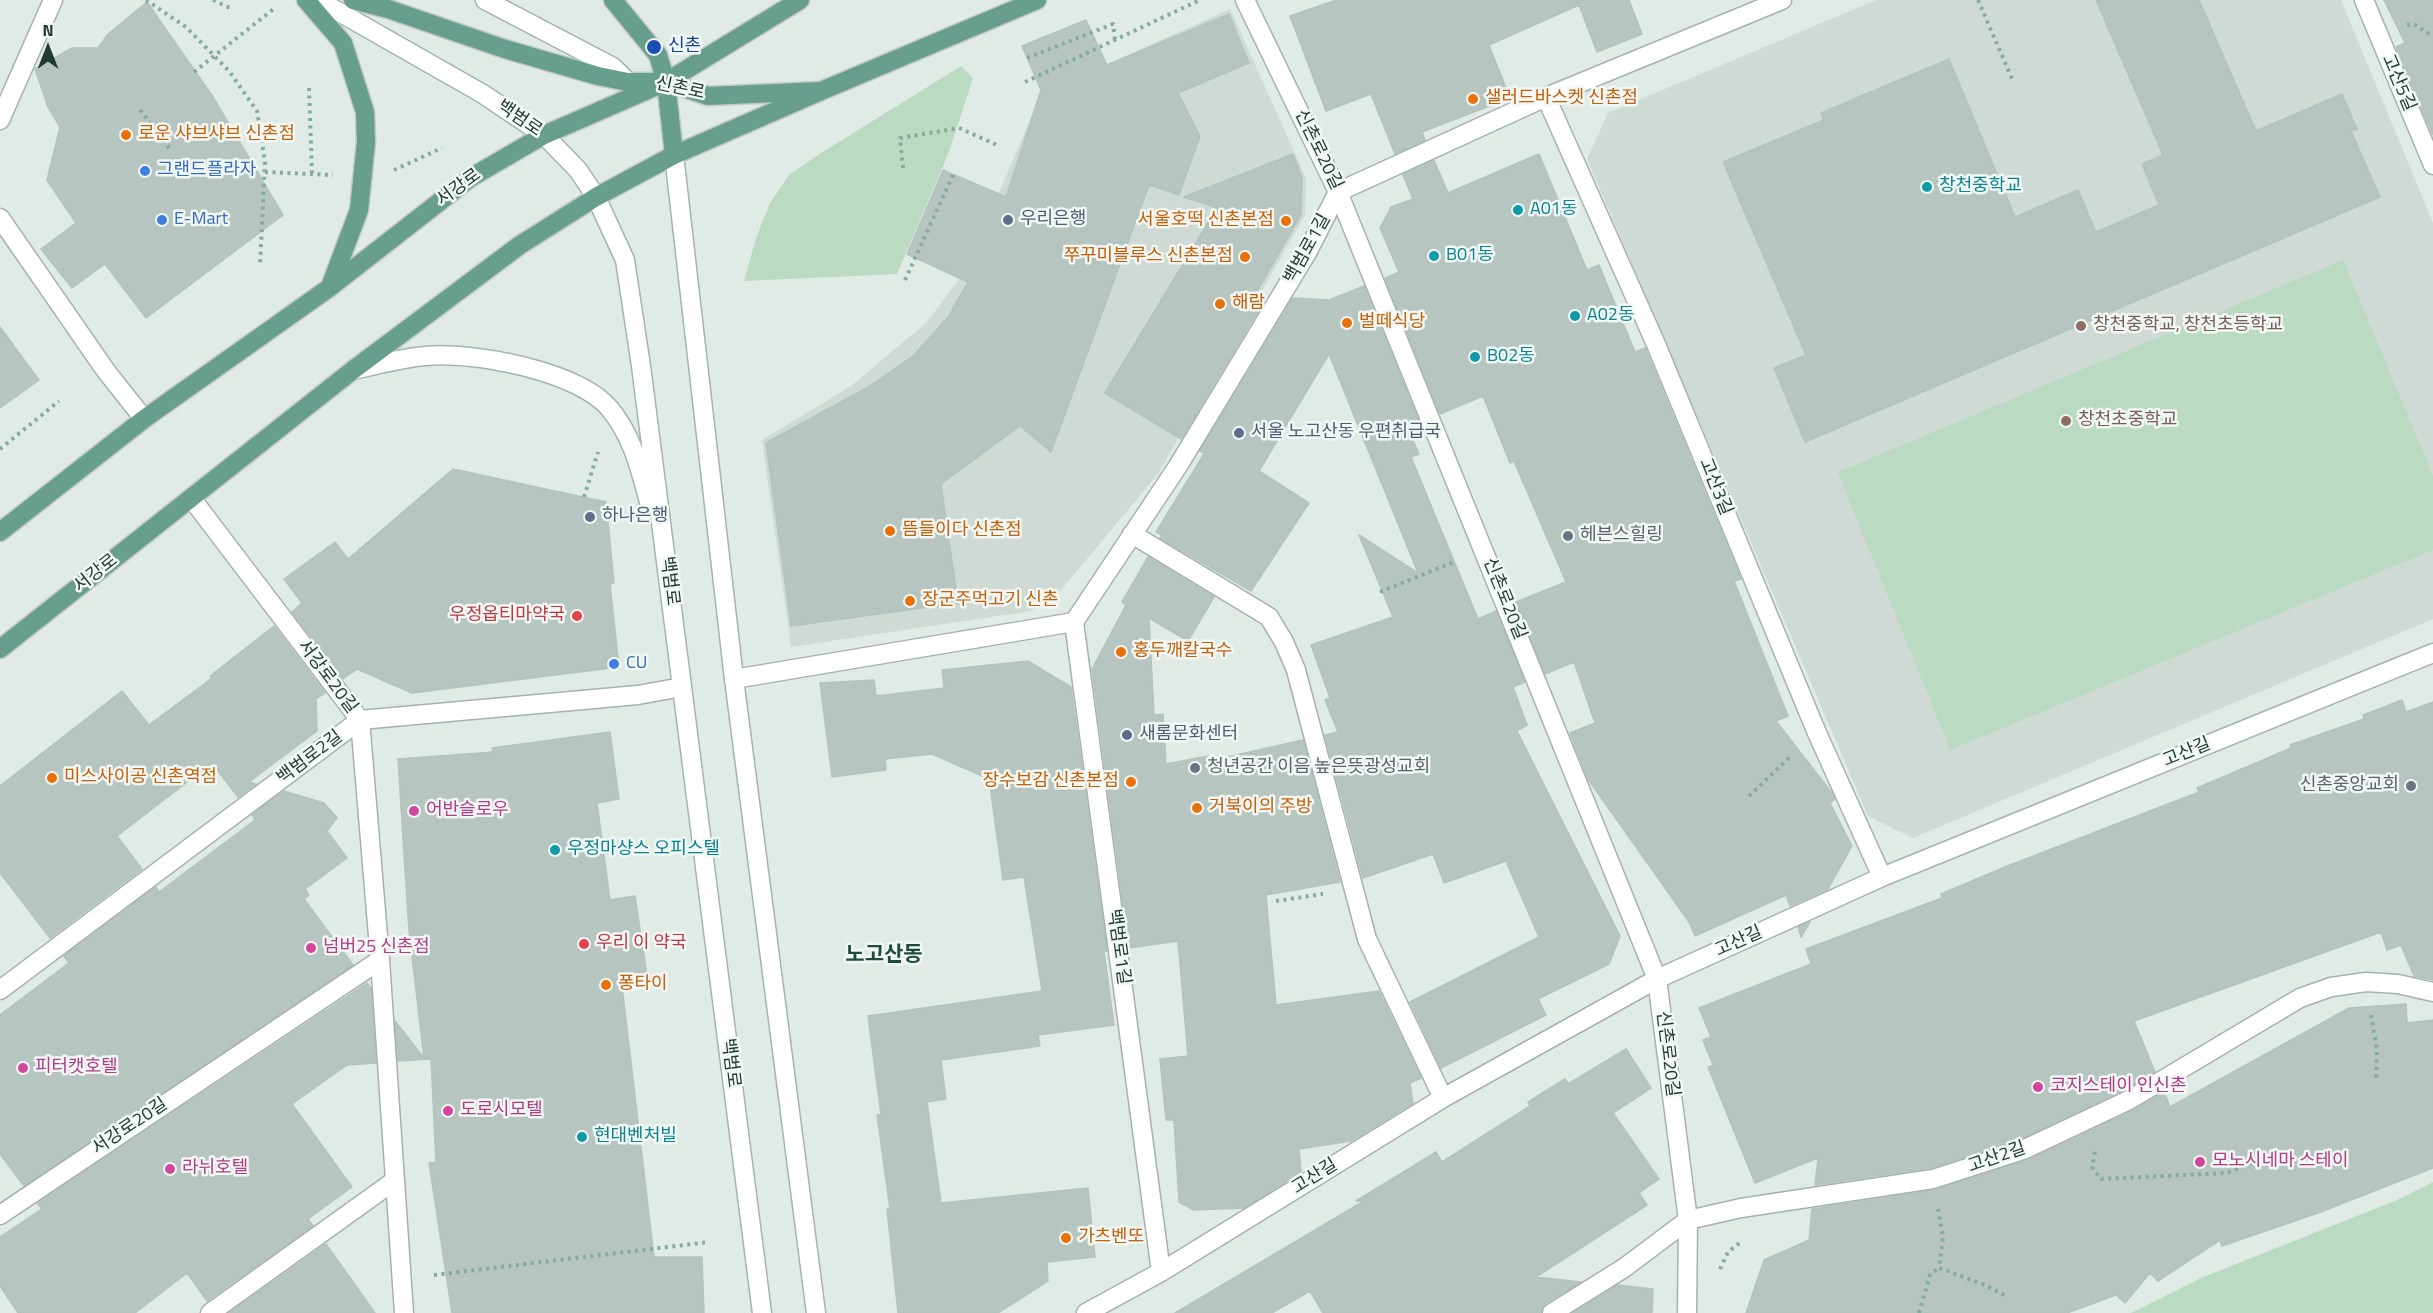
<!DOCTYPE html>
<meta charset="utf-8">
<style>
body{margin:0}
#map{position:relative;width:2433px;height:1313px;overflow:hidden;background:#e1ebe6;font-family:"Titillium Web",sans-serif}
canvas{display:block}
.north{position:absolute;left:18px;top:18px;width:60px;height:60px;-webkit-text-stroke:4px #f1f7f4;paint-order:stroke;rotate:0deg;font-size:16px;font-weight:700;line-height:24px;text-align:center;color:#223a33}
.north::after{content:'';display:block;margin:auto;width:21px;height:27px;background:#223a33;clip-path:polygon(50% 0,100% 100%,50% 72%,0 100%)}
</style>
<div id="map">
<canvas width="2433" height="1313"></canvas>
<div class="north">N</div>
</div>
<script>
const ctx = document.querySelector('canvas').getContext('2d');
ctx.lineJoin = 'round';
function fillPath(path, color) { ctx.fillStyle = color; ctx.fill(path, 'evenodd'); }
function stroke(path, color, width, dash) { ctx.strokeStyle = color; ctx.lineWidth = width; ctx.lineCap = dash ? 'butt' : 'round'; ctx.setLineDash(dash || []); ctx.stroke(path); }
function label(font, color, halo, rows, align = 'center') {
  ctx.font = font + ' "Titillium Web","Noto Sans KR",sans-serif'; ctx.lineWidth = 5; ctx.setLineDash([]); ctx.textBaseline = 'middle'; ctx.strokeStyle = halo; ctx.fillStyle = color; for (const [text, x, y, turn = 0] of rows) {
    ctx.save(); ctx.translate(x, y); ctx.rotate((+turn || 0) * Math.PI / 180); ctx.textAlign = isNaN(turn) ? turn : align; if (halo) ctx.strokeText(text, 0, 0); ctx.fillText(text, 0, 0); ctx.restore();
  }
}
const built = new Path2D(`
 M1876,0H2341L2433,223V619L1913,838L1868,816L1587,159L1608,113Z
 M1230,9L1306,178L1305,215L1158,474L1061,590L1031,611L791,647L762,440L851,386L926,323L966,270L1041,94Z`);
const green = new Path2D(`
 M961,66L973,78L949,152L897,274L744,281L756,238L770,203L789,175L818,155Z
 M2343,260L2433,476V550L1950,750L1838,472Z
 M2433,1182V1313H2131L2201,1278L2397,1200Z`);
const building = new Path2D(`
 M1336,0H1629L1642,34L1597,52L1579,5L1489,45L1510,98L1422,132L1425,140L1395,154L1371,94L1326,111L1290,16Z
 M2096,0H2199L2256,131L2342,94L2357,129L2351,131L2380,197L1805,442L1774,368L1806,355L1723,162L1824,120L1821,113L1949,59L2015,217L2078,190L2096,232L2159,205L2142,164L2163,155Z
 M2384,0H2433V135L2396,47L2405,43Z
 M147,2L213,97L283,215L146,318L105,264L72,288L41,249L76,223L47,180L60,127L48,107L35,69L72,48H98L108,34Z
 M1229,14L1249,63L1178,93L1200,136L1179,195L1149,185L1051,452L1020,426L941,484L958,603L791,626L766,443L870,386L913,356L948,317L968,282L907,254L943,170L1006,197L1041,90L1022,46L1086,20L1107,65Z
 M1293,154L1302,178L1301,215L1253,298H1266L1181,439L1105,393L1217,208L1184,197Z
 M1539,154L1587,270L1599,265L1635,352L1645,348L1741,579L1734,581L1788,716L1776,721L1832,793L1835,799L1830,803L1852,846L1828,889L1790,906L1786,895L1695,936L1689,922L1588,779L1570,733L1595,723L1574,662L1545,674L1516,602L1566,582L1514,461L1510,463L1483,396L1440,414L1385,278L1399,272L1380,228L1391,207L1413,199L1403,175L1434,160L1448,193Z
 M1364,286L1419,422L1407,427L1419,454L1411,457L1478,619L1496,611L1525,682L1513,687L1527,725L1517,731L1620,936L1609,964L1538,999L1546,1015L1441,1068L1410,1002L1539,937L1506,861L1444,883L1433,854L1363,878L1325,735L1338,732L1325,700L1330,698L1311,645L1393,617L1359,535L1418,573L1329,354L1259,471L1309,503L1251,591L1160,538L1162,535L1156,532L1204,454L1200,451L1293,298L1329,300Z
 M0,327L39,380L0,408Z
 M453,469L606,502L614,583L610,584L619,667L412,693L357,669L343,679L292,612L302,603L284,579L335,542L348,559Z
 M1148,557L1214,597L1188,641L1149,618L1154,715L1163,714L1166,764L1208,756L1209,761L1303,740L1340,882L1266,895L1276,1005L1379,991L1421,1078L1410,1083L1413,1103L1351,1141L1299,1149L1301,1172L1244,1208L1194,1210L1179,1202L1174,1120H1166L1160,1059L1188,1056L1178,941L1129,948L1092,669L1126,605L1122,602Z
 M274,626L325,693L316,699L317,731L249,782L256,784L238,797L212,763L117,836L142,869L50,938L0,873V786L122,691L149,725L212,678L210,676Z
 M1028,661L1071,687L1107,951H1104L1114,1025L1038,1035L1040,1046L941,1060L946,1099L927,1102L941,1203L1088,1188L1095,1257L1047,1262L1048,1281L998,1313H898L887,1209H890L877,1115H881L868,1016L1042,991L1024,877L1003,880L989,779L932,754L885,759L886,770L832,777L820,683L874,680L876,696L944,688L942,670Z
 M2402,700L2406,712L2433,702V980L2414,976L2401,945L2387,950L2381,932L2134,1021L2155,1072L2124,1090L2019,1140L1930,1168L1815,1185L1818,1158L1755,1183L1708,1067L1713,1065L1703,1040L1711,1037L1699,1008L1811,964L1806,949L1942,898L1941,894L2005,867L2199,792L2197,788L2291,748L2290,745L2364,719L2363,715Z
 M610,732L619,799L597,803L610,900L635,896L648,982L622,986L654,1257H702L704,1313H452L429,1163L436,1162L431,1059L398,1061L395,1021L424,1058L409,931L398,759L493,752L492,748Z
 M284,791L324,803L337,818L327,831L347,858L305,889L309,895L304,899L353,965L24,1186L0,1154V1015L69,963L64,956L156,887L159,892L255,820L252,815Z
 M1810,922L1801,937L1798,927Z
 M367,983L371,988L376,1063L347,1065L292,1104L352,1187L308,1219L313,1226L207,1301L187,1273L135,1313H18L0,1286V1237L42,1209L37,1203Z
 M2406,1004L2407,1023L2433,1020V1168L2318,1213L2222,1246L2220,1240L2158,1281L2150,1273L2125,1303L2116,1295L2067,1313H1746L1764,1260L1809,1240L1812,1209L1935,1190L2026,1161L2134,1110L2164,1092L2170,1107L2349,1008Z
 M1626,1049L1651,1088L1613,1113L1659,1179L1639,1193L1647,1205L1536,1277L1581,1282L1546,1303L1541,1313H1323L1310,1291L1272,1313H1175L1364,1201H1356L1436,1152L1442,1162L1530,1106L1528,1102L1565,1079L1568,1084Z
 M326,1244L375,1313H229Z
 M1618,1285L1653,1289L1652,1313H1573Z`);
const path = new Path2D(`
 M146,0L186,27L229,71L257,111L265,162L260,266
 M213,0L230,8
 M1978,0L2013,81
 M2407,25L2414,24L2433,36
 M1027,58L1113,24L1115,40
 M194,72L276,7
 M1025,82L1200,0
 M309,88L312,173
 M140,110L170,149
 M903,168L900,138L959,128L997,145
 M394,170L442,148
 M265,172L333,175
 M905,280L953,175
 M0,449L59,401
 M584,497L598,452
 M1380,592L1456,561
 M1749,796L1792,755
 M1276,901L1323,894
 M2371,1015L2377,1050L2376,1080
 M2095,1152L2092,1167L2101,1179L2226,1173L2281,1152
 M1938,1209L1943,1238L1939,1268L1985,1285L2006,1296
 M1720,1269L1728,1252L1741,1242
 M434,1275L709,1242
 M1919,1313L1930,1275L1939,1268`);
const service = new Path2D(`
 M485,0L613,67L628,82
 M0,1215L380,960
 M210,1313L394,1181
 M1687,1313L1688,1220`);
const minor = new Path2D(`
 M1245,0L1338,192L1657,979L1688,1220
 M2364,0L2433,165
 M1546,97L1655,342L1817,733L1882,877
 M0,120L53,0
 M0,218L106,371L144,419
 M192,499L360,720L380,960L404,1313
 M1132,534L1269,617L1284,642L1296,670L1367,939L1443,1098
 M1074,622L1161,1272
 M734,679L1074,622L1178,466L1308,251L1338,192L1546,97L1782,0
 M0,990L360,720L638,695L682,687
 M1086,1313L1161,1272L1443,1098L1657,979L1882,877L2433,653
 M1552,1313L1624,1268L1688,1220L1741,1208L1933,1179L2023,1150L2129,1100L2300,998L2331,987L2366,982L2398,984L2433,992`);
const secondary = new Path2D(`
 M318,0L483,94L544,135L578,170L596,197L625,260L641,366L762,1313
 M674,155L734,679L816,1313
 M353,370C377,365 401,358 425,356C472,351 579,371 610,409C634,438 641,474 651,509`);
const primary = new Path2D(`
 M306,0L343,43L365,112L366,142L359,210L330,287
 M353,0L388,9L505,49L598,76L628,82H666L708,96L821,91L1037,0
 M613,0L658,55L666,82L674,155
 M0,532L144,419L329,288L470,178L544,135L666,82L800,0
 M0,649L353,370L520,245L596,197L674,155L821,91`);
const markers = [
 [654,47,8,"#1a4fb4"],
 [1473,99,6,"#e8710a"],
 [126,135,6,"#e8710a"],
 [145,171,6,"#3f7fe0"],
 [1927,187,6,"#0f9aa8"],
 [1518,210,6,"#0f9aa8"],
 [162,220,6,"#3f7fe0"],
 [1008,220,6,"#5c6f8a"],
 [1286,221,6,"#e8710a"],
 [1434,256,6,"#0f9aa8"],
 [1245,257,6,"#e8710a"],
 [1220,304,6,"#e8710a"],
 [1575,316,6,"#0f9aa8"],
 [1347,323,6,"#e8710a"],
 [2081,326,6,"#8d6e63"],
 [1475,357,6,"#0f9aa8"],
 [2066,421,6,"#8d6e63"],
 [1239,433,6,"#5c6f8a"],
 [590,517,6,"#5c6f8a"],
 [890,531,6,"#e8710a"],
 [1568,536,6,"#6b7280"],
 [910,601,6,"#e8710a"],
 [577,616,6,"#e0444e"],
 [1121,652,6,"#e8710a"],
 [614,664,6,"#3f7fe0"],
 [1127,735,6,"#5c6f8a"],
 [1195,768,6,"#6b7280"],
 [52,778,6,"#e8710a"],
 [1131,782,6,"#e8710a"],
 [2411,786,6,"#6b7280"],
 [1197,808,6,"#e8710a"],
 [414,811,6,"#d1479c"],
 [555,850,6,"#0f9aa8"],
 [584,944,6,"#e0444e"],
 [311,948,6,"#d1479c"],
 [606,985,6,"#e8710a"],
 [23,1068,6,"#d1479c"],
 [2038,1087,6,"#d1479c"],
 [448,1111,6,"#d1479c"],
 [582,1137,6,"#0f9aa8"],
 [2200,1162,6,"#d1479c"],
 [170,1169,6,"#d1479c"],
 [1066,1238,6,"#e8710a"]
];
const transitNames = [
 ["신촌",668,47]
];
const streetNames = [
 ["고산5길",2398,83,67],
 ["신촌로",680,89,12],
 ["백범로",519,119,34],
 ["신촌로20길",1318,150,64],
 ["서강로",459,188,-36],
 ["백범로1길",1308,249,-61],
 ["고산3길",1715,487,68],
 ["서강로",96,574,-38],
 ["백범로",669,581,83],
 ["신촌로20길",1504,599,68],
 ["서강로20길",327,677,53],
 ["고산길",2187,753,-22],
 ["백범로2길",310,758,-37],
 ["고산길",1739,942,-24],
 ["백범로1길",1118,947,82],
 ["신촌로20길",1667,1054,83],
 ["백범로",730,1063,83],
 ["서강로20길",130,1127,-34],
 ["고산2길",1997,1158,-19],
 ["고산길",1315,1177,-32]
];
const foodNames = [
 ["샐러드바스켓 신촌점",1485,99],
 ["로운 샤브샤브 신촌점",138,135],
 ["서울호떡 신촌본점",1274,221,"right"],
 ["쭈꾸미블루스 신촌본점",1233,257,"right"],
 ["해람",1232,304],
 ["벌떼식당",1359,323],
 ["뜸들이다 신촌점",902,531],
 ["장군주먹고기 신촌",922,601],
 ["홍두깨칼국수",1133,652],
 ["미스사이공 신촌역점",64,778],
 ["장수보감 신촌본점",1119,782,"right"],
 ["거북이의 주방",1209,808],
 ["퐁타이",618,985],
 ["가츠벤또",1078,1238]
];
const shopNames = [
 ["그랜드플라자",157,171],
 ["E-Mart",174,220],
 ["CU",626,664]
];
const cultureNames = [
 ["창천중학교",1939,187],
 ["A01동",1530,210],
 ["B01동",1446,256],
 ["A02동",1587,316],
 ["B02동",1487,357],
 ["우정마샹스 오피스텔",567,850],
 ["현대벤처빌",594,1137]
];
const serviceNames = [
 ["우리은행",1020,220],
 ["서울 노고산동 우편취급국",1251,433],
 ["하나은행",602,517],
 ["새롬문화센터",1139,735]
];
const educationNames = [
 ["창천중학교, 창천초등학교",2093,326],
 ["창천초중학교",2078,421]
];
const worshipNames = [
 ["헤븐스힐링",1580,536],
 ["청년공간 이음 높은뜻광성교회",1207,768],
 ["신촌중앙교회",2399,786,"right"]
];
const healthNames = [
 ["우정옵티마약국",565,616],
 ["우리 이 약국",596,944,"left"]
];
const hotelNames = [
 ["어반슬로우",426,811],
 ["넘버25 신촌점",323,948],
 ["피터캣호텔",35,1068],
 ["코지스테이 인신촌",2050,1087],
 ["도로시모텔",460,1111],
 ["모노시네마 스테이",2212,1162],
 ["라뉘호텔",182,1169]
];
const quarterNames = [
 ["노고산동",884,956]
];
fillPath(built, '#cfdad5');
fillPath(green, '#badbc2');
fillPath(building, '#b6c5bf');
stroke(building, '#b3c4bc', 1.5);
stroke(service, '#a4b2ad', 21);
stroke(minor, '#a4b2ad', 21);
stroke(secondary, '#a0b6ad', 21);
stroke(primary, '#c1c8c6', 21);
stroke(path, '#82ad9e', 4, [3, 4.5]);
stroke(service, '#fff', 18);
stroke(minor, '#fff', 18);
stroke(secondary, '#fff', 18);
stroke(primary, '#679e8e', 18);
for (const [x, y, r, color] of markers) { const dot = new Path2D(); dot.arc(x, y, r, 0, 2 * Math.PI); ctx.fillStyle = color; ctx.fill(dot); stroke(dot, '#f1f7f4', 2); }
label('18px', '#164399', '#f1f7f4', transitNames, 'left');
label('18px', '#223a33', '#f1f7f4', streetNames);
label('18px', '#c56008', '#f1f7f4', foodNames, 'left');
label('18px', '#366cbe', '#f1f7f4', shopNames, 'left');
label('18px', '#0d838f', '#f1f7f4', cultureNames, 'left');
label('18px', '#4e5e75', '#f1f7f4', serviceNames, 'left');
label('18px', '#785e54', '#f1f7f4', educationNames, 'left');
label('18px', '#5b616d', '#f1f7f4', worshipNames, 'left');
label('18px', '#be3a42', '#f1f7f4', healthNames, 'right');
label('18px', '#b23c85', '#f1f7f4', hotelNames, 'left');
label('bold 21px', '#1f4b3f', '#f1f7f4', quarterNames);
</script>
